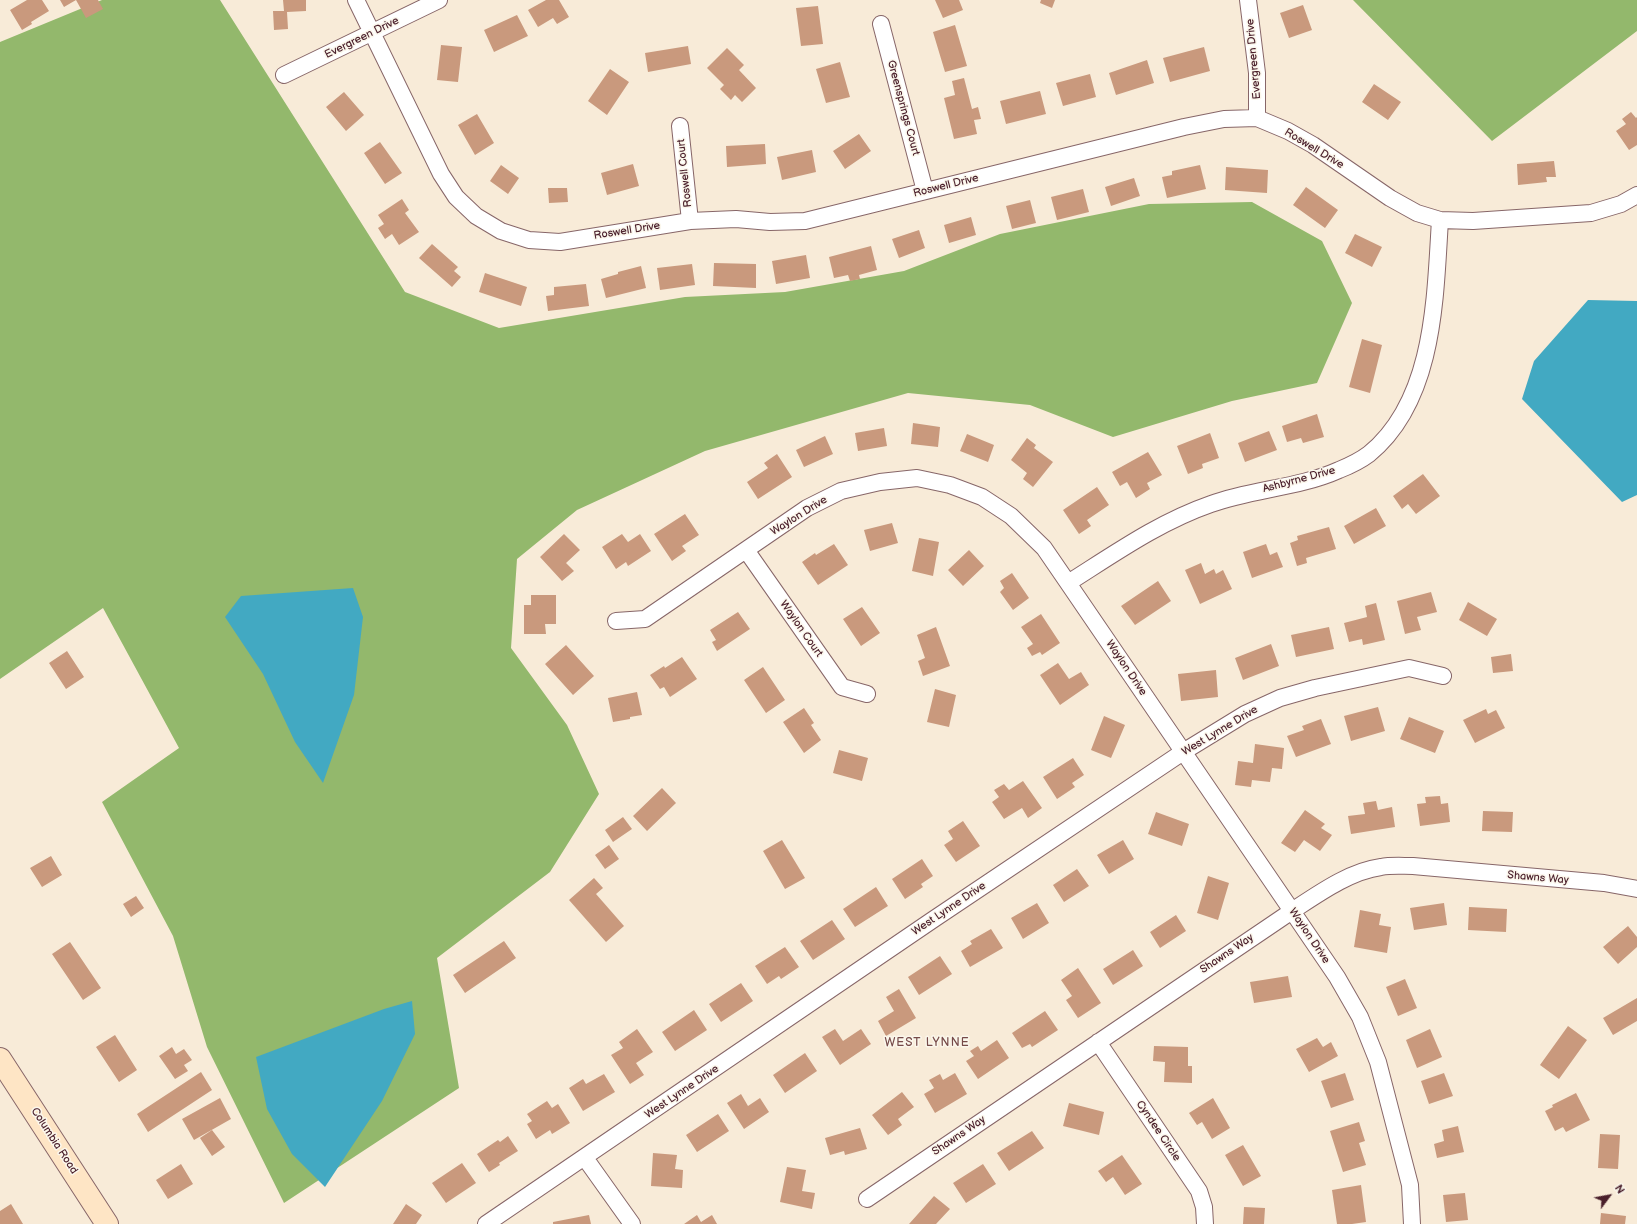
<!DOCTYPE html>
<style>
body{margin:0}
#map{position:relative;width:1637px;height:1224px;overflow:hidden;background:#f8ebd8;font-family:"Balsamiq Sans",sans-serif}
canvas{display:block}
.north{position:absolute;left:1589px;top:1176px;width:40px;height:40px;-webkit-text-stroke:3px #fbf7ec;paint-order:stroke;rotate:58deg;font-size:11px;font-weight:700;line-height:16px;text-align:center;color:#4a1f2b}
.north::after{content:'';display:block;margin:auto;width:14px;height:18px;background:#4a1f2b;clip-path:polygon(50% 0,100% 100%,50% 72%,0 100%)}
</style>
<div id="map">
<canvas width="1637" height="1224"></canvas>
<div class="north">N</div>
</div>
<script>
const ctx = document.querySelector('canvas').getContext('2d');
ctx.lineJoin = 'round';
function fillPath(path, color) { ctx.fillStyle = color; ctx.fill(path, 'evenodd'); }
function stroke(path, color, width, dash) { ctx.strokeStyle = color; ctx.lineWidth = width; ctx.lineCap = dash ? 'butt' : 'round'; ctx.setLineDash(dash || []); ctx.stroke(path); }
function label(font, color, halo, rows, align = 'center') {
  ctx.font = font + ' "Balsamiq Sans",sans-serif'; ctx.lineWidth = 3; ctx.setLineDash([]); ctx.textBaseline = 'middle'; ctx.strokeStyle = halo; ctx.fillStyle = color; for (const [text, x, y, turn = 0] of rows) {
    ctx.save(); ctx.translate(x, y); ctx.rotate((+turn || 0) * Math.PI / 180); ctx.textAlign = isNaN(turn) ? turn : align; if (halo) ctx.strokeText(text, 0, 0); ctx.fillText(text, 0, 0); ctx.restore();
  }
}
const forest = new Path2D(`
 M102,0H220L405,292L499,328L685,297L785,292L904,271L1000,234L1149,204L1252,202L1322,241L1352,303L1317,383L1232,401L1113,437L1030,405L908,393L705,451L577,510L517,559L511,648L567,725L599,794L550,872L437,958L459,1088L284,1203L207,1047L173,936L102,802L179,748L103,608L0,679V42Z
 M1353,0H1637V31L1492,141Z`);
const water = new Path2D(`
 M1588,300L1637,301V495L1622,502L1522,399L1534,361Z
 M353,588L363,617L354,695L323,783L295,742L263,674L225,617L241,596Z
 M412,1001L415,1034L382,1101L325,1187L292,1154L267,1109L256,1057L384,1009Z`);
const building = new Path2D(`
 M27,0H42L49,11L31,22L32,24L22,30L10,10Z
 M60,0H98L103,9L86,18L76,0L64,7Z
 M283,0H306V11L287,12L288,29L274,30L273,11H284Z
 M546,0H559L569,17L557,24L553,18L538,27L528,10Z
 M935,0H959L963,10L943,18Z
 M1041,0H1055L1052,8L1040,3Z
 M1303,5L1312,30L1289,38L1280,13Z
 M818,6L823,44L801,46L796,8Z
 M517,15L528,36L494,52L484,30Z
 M955,25L967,66L945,72L933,32Z
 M441,45L462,47L458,82L437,80Z
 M688,46L691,64L648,72L645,53Z
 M1204,47L1210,71L1170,82L1163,58Z
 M727,48L744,65L739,70L756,88L742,102L735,95L731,100L720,89L724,85L707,68Z
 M1147,60L1154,83L1116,95L1109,73Z
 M840,62L850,97L826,103L816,69Z
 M610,69L629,82L607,115L588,101Z
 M1090,74L1096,97L1063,106L1056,83Z
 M964,78L972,109L978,107L981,119L974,120L977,134L954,139L944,98L955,95L952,81Z
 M1374,84L1401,102L1388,120L1362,102Z
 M1040,91L1046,114L1006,124L1000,101Z
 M344,92L364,115L346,131L326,107Z
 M1631,112L1636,118L1637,117V145L1629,150L1616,131L1626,124L1622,119Z
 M477,114L494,143L475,155L458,125Z
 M859,134L871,151L845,169L833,151Z
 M380,142L402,173L385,184L364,153Z
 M765,144L766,164L727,167L726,146Z
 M812,150L816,172L782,180L777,157Z
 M1554,161L1556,177H1546L1547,182L1518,185L1517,164Z
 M633,164L639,186L607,195L601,173Z
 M501,165L519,178L508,194L490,181Z
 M1200,165L1206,189L1167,198L1162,177L1172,175V171Z
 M1226,167L1268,170L1267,193L1225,190Z
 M1134,178L1140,196L1111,206L1105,187Z
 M1306,187L1338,210L1325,228L1293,205Z
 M548,188H567L568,202L549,203Z
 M1083,189L1089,212L1057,220L1051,197Z
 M402,199L409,210L405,213L419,232L399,245L392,234L385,239L378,228L384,224L378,215Z
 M1030,200L1036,223L1012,229L1006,206Z
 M971,217L976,235L949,243L944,225Z
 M919,230L925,248L899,258L892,239Z
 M1355,234L1382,247L1372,267L1345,253Z
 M432,244L458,267L454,271L461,277L452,287L419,258Z
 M871,246L877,270L859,275L860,279L850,281L848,275L834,278L829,257Z
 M806,255L810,278L776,284L772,261Z
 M714,263L756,264V288L713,286Z
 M692,264L695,285L660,290L657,268Z
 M641,266L646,288L606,298L601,279L618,274V272Z
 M485,273L527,287L521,306L479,292Z
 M586,284L589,306L548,311L546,296L554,295V287Z
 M1362,339L1382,345L1370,393L1349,387Z
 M1317,414L1324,437L1303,443L1301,438L1287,442L1282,426Z
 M913,423L940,427L938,447L911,444Z
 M884,428L887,446L858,451L855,433Z
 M1269,431L1277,450L1245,462L1238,443Z
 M1210,433L1219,458L1202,464L1203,468L1188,474L1177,446Z
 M967,434L994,445L988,462L960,451Z
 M825,436L833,454L804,467L796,450Z
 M1027,438L1036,445L1034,448L1053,462L1033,487L1023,479L1027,473L1011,460Z
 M1148,452L1162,475L1147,483L1150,489L1136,498L1127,482L1120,486L1112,472Z
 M777,454L792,477L758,499L747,482L768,468L764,463Z
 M1423,474L1440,496L1416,514L1408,504L1402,509L1393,496Z
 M1097,487L1109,505L1087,520L1091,526L1079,534L1063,510Z
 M1376,508L1386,526L1354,544L1344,526Z
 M685,514L699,535L682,546L686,551L672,561L654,534Z
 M892,523L898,543L870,551L864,530Z
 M1329,527L1336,549L1306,558L1307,563L1297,566L1290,543L1298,540L1297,536Z
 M564,534L580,550L566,563L574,571L562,581L540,557Z
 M622,534L628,542L640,534L651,551L628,566L626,562L616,569L602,547Z
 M919,538L939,542L933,576L912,571Z
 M834,544L848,565L818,585L802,562L815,553L816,555Z
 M1266,544L1270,555L1277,552L1283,567L1252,578L1243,552Z
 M969,550L984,566L963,586L948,570Z
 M1201,563L1205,574L1214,569L1216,574L1223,570L1232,589L1200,604L1185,570Z
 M1012,573L1029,598L1013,610L1000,592L1004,588L1000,581Z
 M1158,581L1171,601L1135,625L1121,606Z
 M1431,592L1437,612L1417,617L1421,630L1405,634L1397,601Z
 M531,595H556V624H545L546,634H524V605H531Z
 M1468,602L1497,619L1487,636L1459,620Z
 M1376,603L1385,640L1363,645L1362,639L1349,642L1344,623L1367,617L1365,606Z
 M862,607L880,633L861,646L843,619Z
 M738,612L750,629L717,651L712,642L716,640L710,630Z
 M1041,614L1060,643L1042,655L1040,652L1032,656L1027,648L1033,644L1021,627Z
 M936,627L950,666L923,676L918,661L925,658L917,635Z
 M1329,627L1334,649L1296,657L1291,635Z
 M1271,644L1279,666L1243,680L1235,658Z
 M566,645L594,676L573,695L545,664Z
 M67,651L84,677L66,689L49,663Z
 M1511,654L1513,671L1493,673L1491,657Z
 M682,657L697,679L670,697L664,687L660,689L650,675L664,666L665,668Z
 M1058,663L1069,679L1081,672L1089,685L1060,705L1040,675Z
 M763,667L785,700L766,713L744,680Z
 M1216,670L1218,697L1181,701L1178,674Z
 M935,689L956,695L949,727L927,722Z
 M637,692L642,715L630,717V719L613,722L608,698Z
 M1378,707L1385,731L1351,741L1344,716Z
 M804,708L814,723L811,725L821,740L804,753L783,722Z
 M1486,709L1488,714L1496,710L1505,728L1475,743L1463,720Z
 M1104,716L1125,725L1111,758L1091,750Z
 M1409,717L1444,731L1435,753L1400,739Z
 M1321,719L1331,744L1296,757L1287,736L1304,730L1302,726Z
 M1255,744L1284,748L1282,769L1272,768L1270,782L1252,780L1251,787L1235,785L1238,761L1253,763Z
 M839,750L868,758L862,781L833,773Z
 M1073,758L1084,775L1072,783L1075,787L1057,799L1043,777Z
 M1023,781L1042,808L1028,818L1022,808L1004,819L992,802L999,797L994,790L1004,784L1009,790Z
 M662,788L676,803L647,831L633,816Z
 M1440,796L1441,804L1448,803L1450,822L1420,826L1417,804L1426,803L1425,797Z
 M1376,801L1378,810L1392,807L1395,827L1351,834L1348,816L1365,814L1363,803Z
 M1305,810L1325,824L1321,828L1332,835L1320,851L1304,840L1295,852L1281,843Z
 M1483,811L1513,812L1512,832L1482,831Z
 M1156,812L1189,824L1182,846L1148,834Z
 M623,817L632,829L613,842L605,830Z
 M963,821L980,846L956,862L944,845L953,839L948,831Z
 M782,840L805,878L785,889L763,851Z
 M1123,840L1134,859L1109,874L1097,855Z
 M609,845L619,859L605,869L595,855Z
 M51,856L62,875L42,887L30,868Z
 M922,859L933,876L921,884L923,887L905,899L892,879Z
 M1077,869L1089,886L1064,902L1053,885Z
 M1208,876L1229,883L1218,920L1197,913Z
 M594,878L603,888L596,894L624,926L606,942L569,900Z
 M876,887L888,906L855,927L843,909Z
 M136,896L144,908L131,917L123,904Z
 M1037,903L1049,923L1023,939L1011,918Z
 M1444,903L1447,925L1414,930L1410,908Z
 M1469,907L1507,909L1506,932L1468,930Z
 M1360,910L1381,914L1379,925L1391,927L1387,953L1354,947Z
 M1176,915L1186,931L1160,948L1150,932Z
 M832,920L845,939L813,960L800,941Z
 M1628,926L1637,937V947L1618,964L1603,947Z
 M991,929L1003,948L970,967L961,951L972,944L970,941Z
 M504,941L516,958L465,993L453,975Z
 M70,942L101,988L83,1000L52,954Z
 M785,947L799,967L781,979L779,976L767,984L755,966Z
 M1133,950L1143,966L1113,985L1103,969Z
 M940,956L952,974L919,995L908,977Z
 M1078,968L1101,1003L1078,1018L1066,1000L1072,996L1061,980Z
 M1288,976L1292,997L1254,1003L1250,982Z
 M1405,979L1417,1008L1398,1016L1386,987Z
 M741,983L753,1001L721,1022L709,1004Z
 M899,989L916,1018L886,1036L878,1021L894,1011L886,997Z
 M1637,998V1021L1613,1035L1603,1018Z
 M694,1010L707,1030L675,1051L662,1032Z
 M1045,1011L1058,1030L1032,1047L1030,1044L1022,1048L1012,1033Z
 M1568,1026L1587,1040L1559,1079L1540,1065Z
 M637,1029L653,1052L636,1063L644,1075L630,1084L611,1055L623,1048L619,1042Z
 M835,1029L843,1041L861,1029L871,1044L840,1065L822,1037Z
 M1430,1029L1442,1057L1417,1068L1406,1040Z
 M115,1035L137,1070L119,1082L96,1047Z
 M1317,1038L1323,1047L1331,1042L1338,1056L1309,1072L1296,1049Z
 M997,1040L1009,1058L978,1079L966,1061L974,1056L970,1051L978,1046L981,1051Z
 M1154,1046L1188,1047V1066H1192V1083L1164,1082L1165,1062L1153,1061Z
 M172,1047L176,1054L184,1049L192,1060L184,1065L188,1071L175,1079L159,1056Z
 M805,1053L817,1071L785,1093L773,1075Z
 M201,1072L212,1090L148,1132L137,1114Z
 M955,1073L967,1094L935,1113L924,1094L934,1088L929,1080L940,1074L943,1080Z
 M1345,1073L1354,1100L1331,1108L1321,1081Z
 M1444,1073L1453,1096L1429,1104L1421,1081Z
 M604,1074L615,1092L583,1111L569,1088L583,1079L586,1084Z
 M902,1092L914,1107L898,1119L902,1125L888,1135L872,1115Z
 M1576,1093L1590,1120L1566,1132L1563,1127L1555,1131L1545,1111L1553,1107L1552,1105Z
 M741,1094L748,1106L760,1098L769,1112L744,1129L727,1103Z
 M220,1098L231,1119L194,1140L182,1119Z
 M1213,1098L1230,1128L1212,1139L1202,1122L1197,1125L1189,1113Z
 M547,1101L552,1108L558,1104L570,1123L552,1134L550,1130L536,1139L527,1124L532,1121L527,1114Z
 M1069,1103L1104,1112L1099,1135L1063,1126Z
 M718,1114L729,1131L697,1152L686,1135Z
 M1359,1122L1365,1141L1359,1143L1366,1165L1343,1172L1330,1131Z
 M1458,1126L1464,1152L1437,1158L1434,1144L1444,1141L1442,1130Z
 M860,1128L867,1149L845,1155L844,1151L830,1155L825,1138Z
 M212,1130L225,1147L212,1156L200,1138Z
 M1032,1131L1044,1148L1009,1171L997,1153Z
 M1600,1134L1620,1135L1618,1169L1598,1168Z
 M508,1136L518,1151L499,1163L500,1165L489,1172L477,1154L498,1140L500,1142Z
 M1243,1145L1261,1176L1243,1186L1225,1155Z
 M653,1153L677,1155L675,1169L683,1170L682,1188L651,1186Z
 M1122,1155L1142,1184L1125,1195L1113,1177L1106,1182L1098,1171Z
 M462,1163L476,1183L446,1203L432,1183Z
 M181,1164L193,1184L168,1199L156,1180Z
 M983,1164L996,1184L966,1203L953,1183Z
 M787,1167L806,1170L802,1191L815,1193L812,1209L780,1202Z
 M1361,1185L1366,1222L1352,1224H1337L1332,1190Z
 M1465,1193L1468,1220L1446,1222L1443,1195Z
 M934,1196L950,1209L936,1224H909Z
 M11,1204L23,1224H0V1211Z
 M406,1204L422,1215L416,1224H393Z
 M1244,1207L1265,1208L1264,1224H1243Z
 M1601,1213L1626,1216L1625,1224H1600Z
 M589,1215L591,1224H553V1222Z
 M697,1215L701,1222L712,1215L717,1224H684Z`);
const street = new Path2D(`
 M356,0L441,174L456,197L476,216L501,231L529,240L560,242L690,221L736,219L770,222L805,221L1184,127L1224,119L1257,118L1288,131L1313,145L1390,198L1417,213L1440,220L1473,221L1591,213L1621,204L1637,195
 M1248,0L1257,73V118
 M881,24L925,191
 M284,75L439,0
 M680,126L690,221
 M746,550L842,687L867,694
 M1068,583C1114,554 1159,522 1211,504C1252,489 1299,488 1339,470C1349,466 1361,460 1369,454C1435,400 1435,298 1440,220
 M616,621L645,619L807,508L841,491L880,482L917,478L950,485L982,497L1011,516L1044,548L1068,583L1292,911L1337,977L1360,1017L1378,1062L1410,1185L1412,1224
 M1098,1042L1199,1191L1204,1207L1205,1224
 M585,1158L632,1224
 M867,1199L1292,911C1318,894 1350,871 1381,867C1391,865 1402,866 1413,866L1604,883L1637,889
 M486,1224L934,919L1183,752L1245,714L1280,698L1315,688L1409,668L1443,676`);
const secondary = new Path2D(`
 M0,1059L107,1224`);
const streetNames = [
 ["Evergreen Drive",362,38,-26],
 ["Evergreen Drive",1254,59,-95],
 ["Greensprings Court",903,108,75],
 ["Roswell Drive",1314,149,31],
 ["Roswell Court",685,173,-96],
 ["Roswell Drive",946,186,-14],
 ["Roswell Drive",627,231,-9],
 ["Ashbyrne Drive",1299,480,-15],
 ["Waylon Drive",799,516,-32],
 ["Waylon Court",801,629,55],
 ["Waylon Drive",1126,668,56],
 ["West Lynne Drive",1220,731,-31],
 ["Shawns Way",1538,878,5],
 ["West Lynne Drive",949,909,-34],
 ["Waylon Drive",1309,936,56],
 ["Shawns Way",1227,954,-34],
 ["West Lynne Drive",682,1092,-34],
 ["Cyndee Circle",1158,1131,56],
 ["Shawns Way",959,1136,-34],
 ["Columbia Road",54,1141,57]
];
const neighbourhoodNames = [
 ["WEST LYNNE",927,1043]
];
fillPath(forest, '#93b86c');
fillPath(water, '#42a9c2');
fillPath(building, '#c9997d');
stroke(street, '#876668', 18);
stroke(secondary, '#876668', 24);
stroke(street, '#fff', 16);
stroke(secondary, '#fee5c5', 22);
label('11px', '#4a1f2b', '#fbf7ec', streetNames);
ctx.letterSpacing = '1px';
label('12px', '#764a48', '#fbf7ec', neighbourhoodNames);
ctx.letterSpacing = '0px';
</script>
